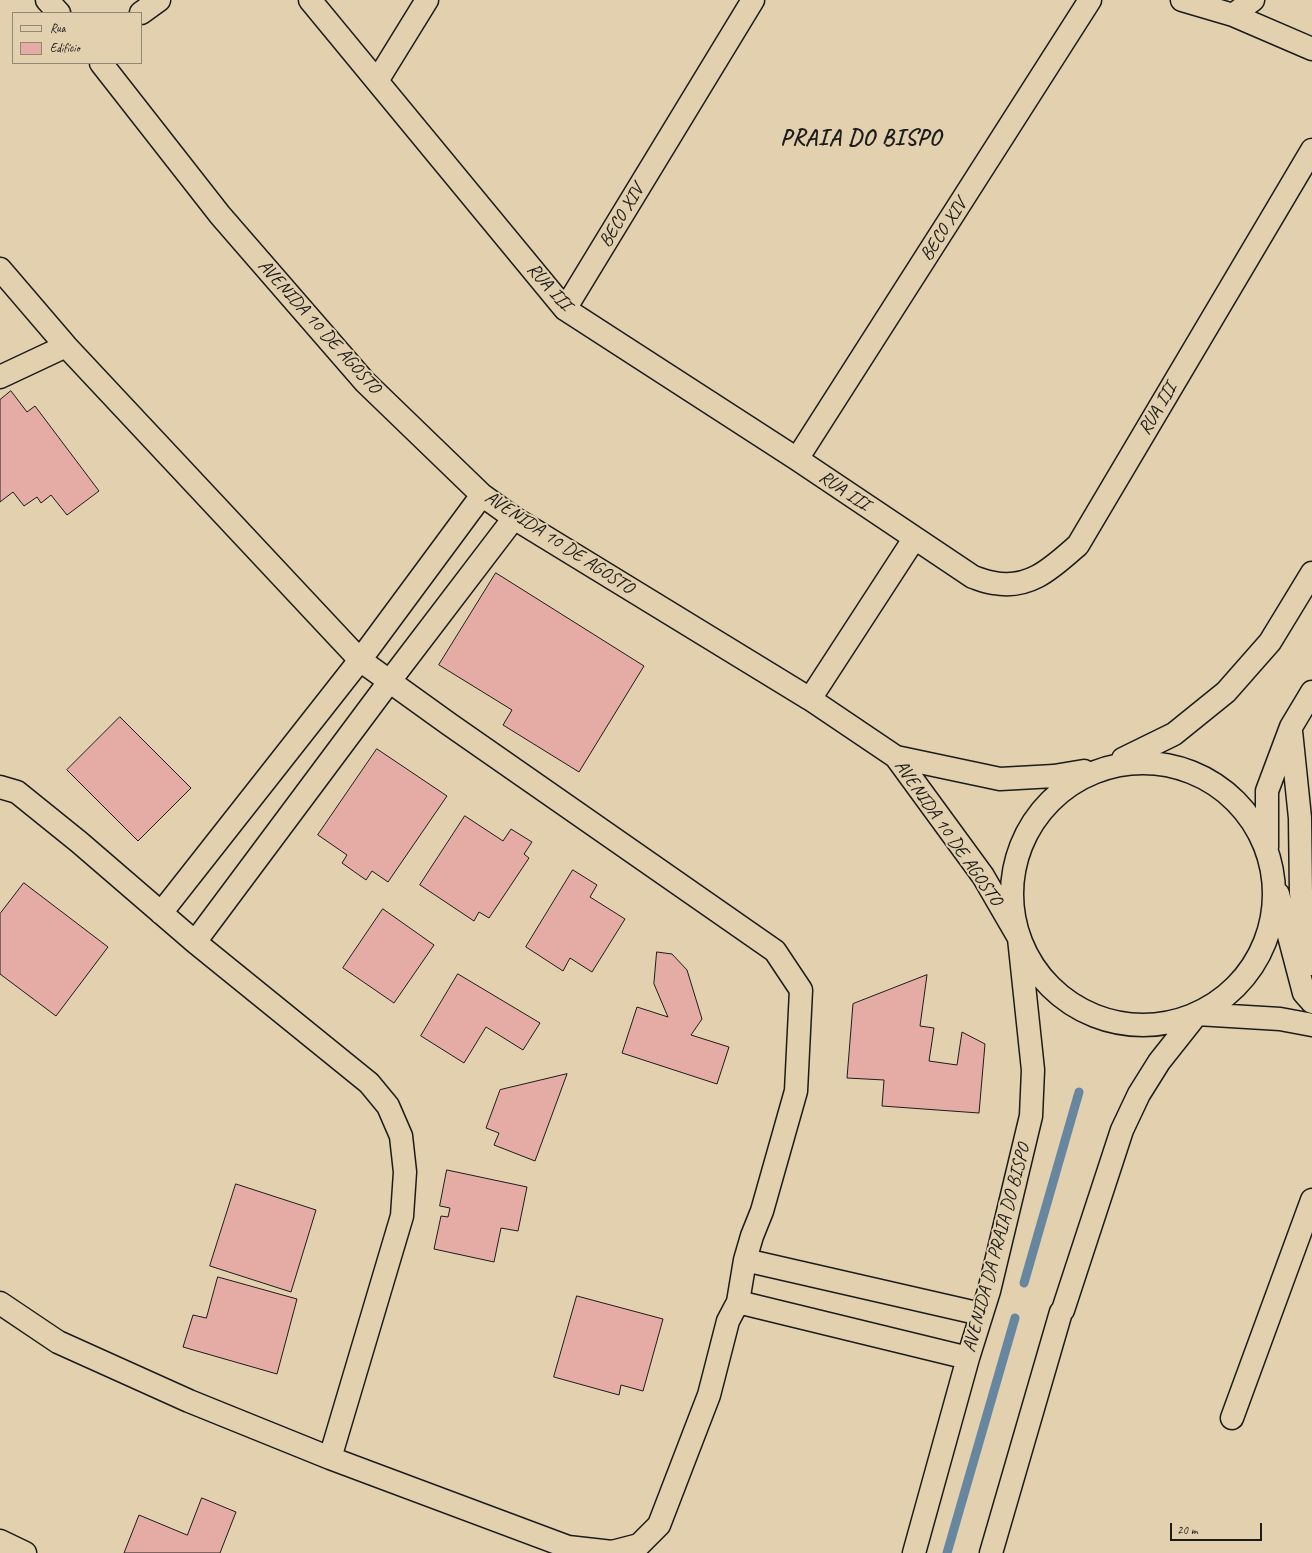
<!DOCTYPE html>
<meta charset="utf-8">
<style>
body{margin:0}
#map{position:relative;width:1312px;height:1553px;overflow:hidden;background:#e2d0ae;font-family:Caveat,sans-serif}
canvas{display:block}
.legend{position:absolute;left:12px;top:12px;width:130px;height:52px;box-sizing:border-box;background:#e2d0ae;border:1px solid #938874;margin:0;padding:5px 7px;list-style:none;font-size:12px;color:#1c1c1c}
.legend li{display:flex;align-items:center;gap:8px;height:20px}
.legend b{width:20px;border:1px solid #938874}
.scale{position:absolute;left:1170px;top:1523px;width:92px;height:18px;box-sizing:border-box;border:2px solid #1c1c1c;border-top:0;padding-left:5px;font-size:12px;line-height:14px;white-space:nowrap;color:#1c1c1c;-webkit-text-stroke:3px #e2d0ae;paint-order:stroke}
</style>
<div id="map">
<canvas width="1312" height="1553"></canvas>
<ul class="legend">
<li><b style="height:5px;background:#e2d0ae"></b>Rua</li>
<li><b style="height:11px;background:#e5aba5"></b>Edifício</li>
</ul>
<div class="scale">20 m</div>
</div>
<script>
const ctx = document.querySelector('canvas').getContext('2d');
ctx.lineJoin = 'round';
function stroke(path, color, width, dash) { ctx.strokeStyle = color; ctx.lineWidth = width; ctx.lineCap = dash ? 'butt' : 'round'; ctx.setLineDash(dash || []); ctx.stroke(path); }
function fillPath(path, color) { ctx.fillStyle = color; ctx.fill(path, 'evenodd'); }
function label(font, color, halo, rows, align = 'center') {
  ctx.font = font + ' Caveat,sans-serif'; ctx.lineWidth = 4; ctx.setLineDash([]); ctx.textBaseline = 'middle'; ctx.strokeStyle = halo; ctx.fillStyle = color; for (const [text, x, y, turn = 0] of rows) {
    ctx.save(); ctx.translate(x, y); ctx.rotate((+turn || 0) * Math.PI / 180); ctx.textAlign = isNaN(turn) ? turn : align; if (halo) ctx.strokeText(text, 0, 0); ctx.fillText(text, 0, 0); ctx.restore();
  }
}
const stream = new Path2D(`
 M1024,1283L1079,1092
 M947,1553L1015,1318`);
const building = new Path2D(`
 M11,391L27,412L35,406L99,491L67,515L51,495L41,503L37,497L24,506L13,492L0,502V400Z
 M496,573L644,666L579,772L503,725L512,710L439,665Z
 M120,717L191,788L138,841L67,770Z
 M377,749L447,796L388,882L372,871L366,880L342,863L347,855L318,835Z
 M465,816L503,841L511,829L532,842L524,854L529,858L489,918L479,912L474,921L420,885Z
 M573,870L597,885L590,897L625,919L592,972L570,958L563,971L526,947Z
 M24,883L108,947L56,1016L0,974V914Z
 M383,909L434,945L394,1003L343,968Z
 M657,952L672,954L687,970L702,1019L691,1035L729,1047L717,1084L622,1053L637,1007L668,1017L654,984Z
 M458,974L540,1023L523,1050L486,1027L464,1063L421,1036Z
 M927,975L920,1026L934,1028L929,1061L957,1065L962,1032L985,1044L979,1113L882,1106L884,1080L847,1078L853,1004Z
 M567,1074L535,1161L494,1145L499,1133L486,1128L500,1090Z
 M447,1170L527,1187L518,1231L501,1228L494,1262L434,1249L441,1216L448,1217L450,1208L440,1206Z
 M236,1184L316,1210L291,1292L210,1266Z
 M218,1277L297,1299L277,1374L183,1347L193,1315L206,1318Z
 M577,1296L663,1319L643,1391L621,1385L619,1395L554,1377Z
 M202,1498L236,1512L220,1553H124L139,1515L187,1535Z`);
const minor = new Path2D(`
 M47,0L59,13
 M310,0L565,309L797,459L973,577C979,579 986,582 994,583C1030,590 1053,567 1078,545L1312,150
 M1182,0L1233,15L1312,49
 M141,13L159,0
 M1233,15L1253,0
 M101,63L220,215L365,382L482,495L514,518L810,699L896,757L983,876L1019,938L1033,1070L1031,1116L989,1291L968,1358L914,1553
 M377,81L427,0
 M0,269L66,346L360,660L449,724L775,951L801,990L796,1091L762,1211L752,1236L745,1260L738,1302L728,1321L709,1395L659,1525L639,1545L612,1552L568,1547L330,1458L189,1401L58,1342L0,1303
 M565,309L753,0
 M0,377L66,346
 M797,459L1090,0
 M810,699L914,539
 M1291,731L1300,818L1301,893L1307,939L1312,964
 M896,757L1000,779L1054,776L1084,771
 M1123,759L1174,734L1226,692L1270,642L1312,573
 M1012 894a131 131 0 1 1 262 0a131 131 0 1 1-262 0Z
 M0,787L17,792L79,842L195,942L369,1083L388,1106L401,1136L405,1172L402,1216L330,1458
 M1267,847V791L1291,727L1312,692
 M1278,894L1304,993L1312,1002
 M161,913L360,660L482,495
 M195,942L389,682L514,518
 M745,1260L981,1314
 M738,1302L968,1358
 M1232,1418L1312,1200
 M0,1541L25,1553
 M991,1553L1061,1312L1063,1310L1122,1130L1139,1094L1159,1062L1197,1014L1280,1019L1312,1025`);
const streetNames = [
 ["BECO XIV",622,216,-59],
 ["BECO XIV",944,230,-57],
 ["RUA III",549,287,48],
 ["AVENIDA 10 DE AGOSTO",319,327,48],
 ["RUA III",1158,409,-59],
 ["RUA III",844,491,34],
 ["AVENIDA 10 DE AGOSTO",559,543,33],
 ["AVENIDA 10 DE AGOSTO",948,833,55],
 ["AVENIDA DA PRAIA DO BISPO",997,1248,-75]
];
const districtNames = [
 ["PRAIA DO BISPO",861,139]
];
stroke(stream, '#67869f', 9);
fillPath(building, '#e5aba5');
stroke(building, '#1c1c1c', 1);
stroke(minor, '#1c1c1c', 25);
stroke(minor, '#e2d0ae', 22);
label('19px', '#1c1c1c', '#e2d0ae', streetNames);
ctx.letterSpacing = '1px';
label('bold 23px', '#1c1c1c', '#e2d0ae', districtNames);
ctx.letterSpacing = '0px';
</script>
